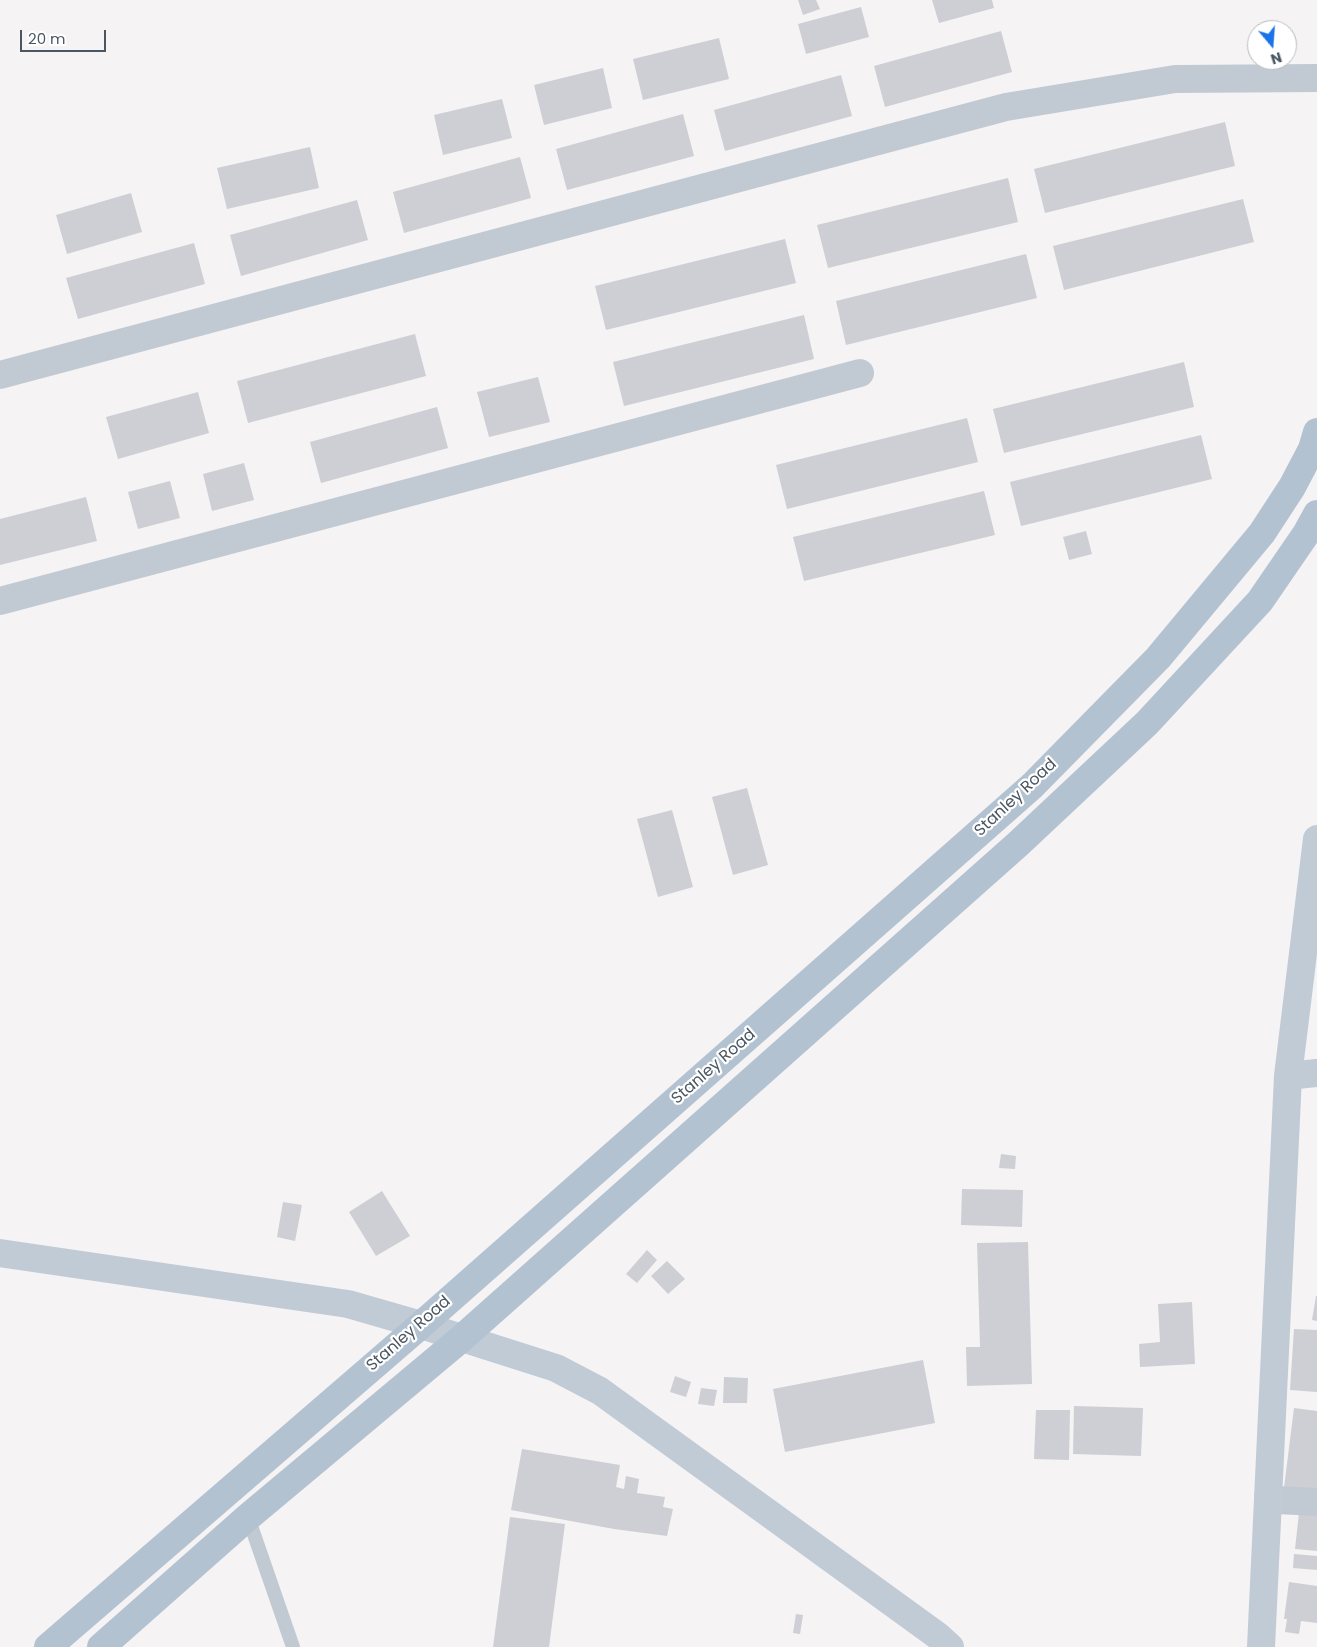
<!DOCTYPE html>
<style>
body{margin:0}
#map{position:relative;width:1317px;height:1647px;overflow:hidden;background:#f5f3f3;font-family:Poppins,sans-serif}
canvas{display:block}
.north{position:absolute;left:1247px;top:20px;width:50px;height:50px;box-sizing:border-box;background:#fff;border:1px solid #b7bbc0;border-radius:50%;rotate:162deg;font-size:14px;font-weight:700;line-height:20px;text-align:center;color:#4a5661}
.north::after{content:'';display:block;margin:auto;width:18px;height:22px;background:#1a73e8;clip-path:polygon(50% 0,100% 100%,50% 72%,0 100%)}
.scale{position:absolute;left:20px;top:30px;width:86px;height:22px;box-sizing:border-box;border:2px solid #4a5661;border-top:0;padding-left:6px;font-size:15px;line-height:18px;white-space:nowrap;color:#4a5661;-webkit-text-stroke:4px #fff;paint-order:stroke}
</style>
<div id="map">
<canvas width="1317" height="1647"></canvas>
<div class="north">N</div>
<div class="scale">20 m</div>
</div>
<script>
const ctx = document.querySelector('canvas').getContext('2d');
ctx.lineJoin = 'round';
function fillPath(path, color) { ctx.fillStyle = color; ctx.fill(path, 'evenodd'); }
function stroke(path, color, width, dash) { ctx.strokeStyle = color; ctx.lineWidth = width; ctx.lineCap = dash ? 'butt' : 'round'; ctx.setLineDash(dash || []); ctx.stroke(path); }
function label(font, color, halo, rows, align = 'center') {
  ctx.font = font + ' Poppins,sans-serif'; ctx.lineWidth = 4.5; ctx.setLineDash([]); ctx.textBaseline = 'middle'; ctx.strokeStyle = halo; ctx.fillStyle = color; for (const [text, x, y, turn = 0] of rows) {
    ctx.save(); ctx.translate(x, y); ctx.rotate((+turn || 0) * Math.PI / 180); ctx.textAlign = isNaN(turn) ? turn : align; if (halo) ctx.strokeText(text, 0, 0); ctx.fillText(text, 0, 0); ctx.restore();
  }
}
const building = new Path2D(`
 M798,0H816L820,9L803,15Z
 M932,0H992L994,8L939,23Z
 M861,7L869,37L806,54L798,24Z
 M1001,31L1012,72L885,107L874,66Z
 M719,38L729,79L643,100L633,59Z
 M603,68L612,108L544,125L534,85Z
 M841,75L852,116L725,151L714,110Z
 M502,99L512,138L443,155L434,115Z
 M683,114L694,156L567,190L556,149Z
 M1225,122L1235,166L1045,213L1034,169Z
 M310,147L319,188L227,209L217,168Z
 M520,157L531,198L404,233L393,192Z
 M1008,178L1018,222L828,268L817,225Z
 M131,193L142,232L67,254L56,215Z
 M1243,199L1254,242L1064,290L1053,246Z
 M357,200L368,240L241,276L230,235Z
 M785,239L796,283L606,330L595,286Z
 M194,243L205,284L78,319L66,278Z
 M1026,254L1037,298L846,345L836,301Z
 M804,315L814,359L624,406L613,362Z
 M415,334L426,376L248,423L237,381Z
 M1184,362L1194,407L1004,453L993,409Z
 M538,377L550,422L489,437L477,392Z
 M198,392L209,433L118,459L106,417Z
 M437,407L448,448L321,483L310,442Z
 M967,418L978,462L787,509L776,465Z
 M1201,435L1212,479L1021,526L1010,482Z
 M244,463L254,500L212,511L203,474Z
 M170,481L180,518L138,529L128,492Z
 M984,491L995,535L804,581L793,537Z
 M86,497L97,541L0,565V519Z
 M1086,531L1092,554L1069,560L1063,537Z
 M747,788L768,865L733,875L712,797Z
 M672,810L693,887L658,897L637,819Z
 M1001,1154L1016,1156L1015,1169L999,1168Z
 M962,1189L1023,1190L1022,1227L961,1225Z
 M382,1191L410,1236L376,1256L349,1212Z
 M283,1202L302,1205L295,1241L277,1237Z
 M1028,1242L1032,1384L967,1386L966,1347H980L977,1243Z
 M647,1250L657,1260L637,1283L626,1274Z
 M667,1261L685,1279L668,1294L651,1276Z
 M1316,1296H1317V1321L1312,1320Z
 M1192,1302L1195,1364L1140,1367L1139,1344L1160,1342L1158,1304Z
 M1294,1329L1317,1330V1392L1290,1390Z
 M923,1360L935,1423L785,1452L773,1389Z
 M675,1376L691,1382L686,1397L670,1392Z
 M724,1377L748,1378L747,1403H723Z
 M701,1388L717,1390L714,1406L698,1404Z
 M1074,1406L1143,1408L1141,1456L1073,1454Z
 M1294,1408L1317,1411V1492L1284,1488Z
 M1036,1410H1070L1069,1460L1034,1459Z
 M522,1449L620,1465L616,1487L624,1489L626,1476L639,1479L637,1493L665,1497L663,1507L673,1509L667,1536L614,1529L511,1510Z
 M1300,1504L1317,1505V1551L1295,1549Z
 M510,1517L565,1524L549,1647H493Z
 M1294,1554L1317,1556V1570L1293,1568Z
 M1289,1582L1317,1586V1623L1301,1621L1299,1634L1285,1632L1287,1619H1284Z
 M796,1614L803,1615L800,1634L793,1633Z`);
const lane = new Path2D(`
 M248,1517L293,1647`);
const street = new Path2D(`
 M0,375L1006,107L1175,79L1317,78
 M0,601L860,373
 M1268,1497L1277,1500L1317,1502`);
const secondary = new Path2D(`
 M1288,1076L1317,1073
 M0,1253L348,1304L421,1325L556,1368L600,1391L938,1636L950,1647
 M1261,1647L1288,1076L1317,839`);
const primary = new Path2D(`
 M48,1647L421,1325L1032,786L1158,658L1262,533L1292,487L1312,449L1317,432
 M101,1647L248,1517L462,1338L1018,844L1147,723L1260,601L1306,534L1317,514`);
const streetNames = [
 ["Stanley Road",1016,798,-43],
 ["Stanley Road",714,1067,-41],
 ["Stanley Road",409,1334,-41]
];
fillPath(building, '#cdcfd5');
stroke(lane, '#c1cad2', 14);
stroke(street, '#c1cad2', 28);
stroke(secondary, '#c1cbd6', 28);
stroke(primary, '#b3c2d1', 28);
label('16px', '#4a5661', '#fff', streetNames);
</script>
